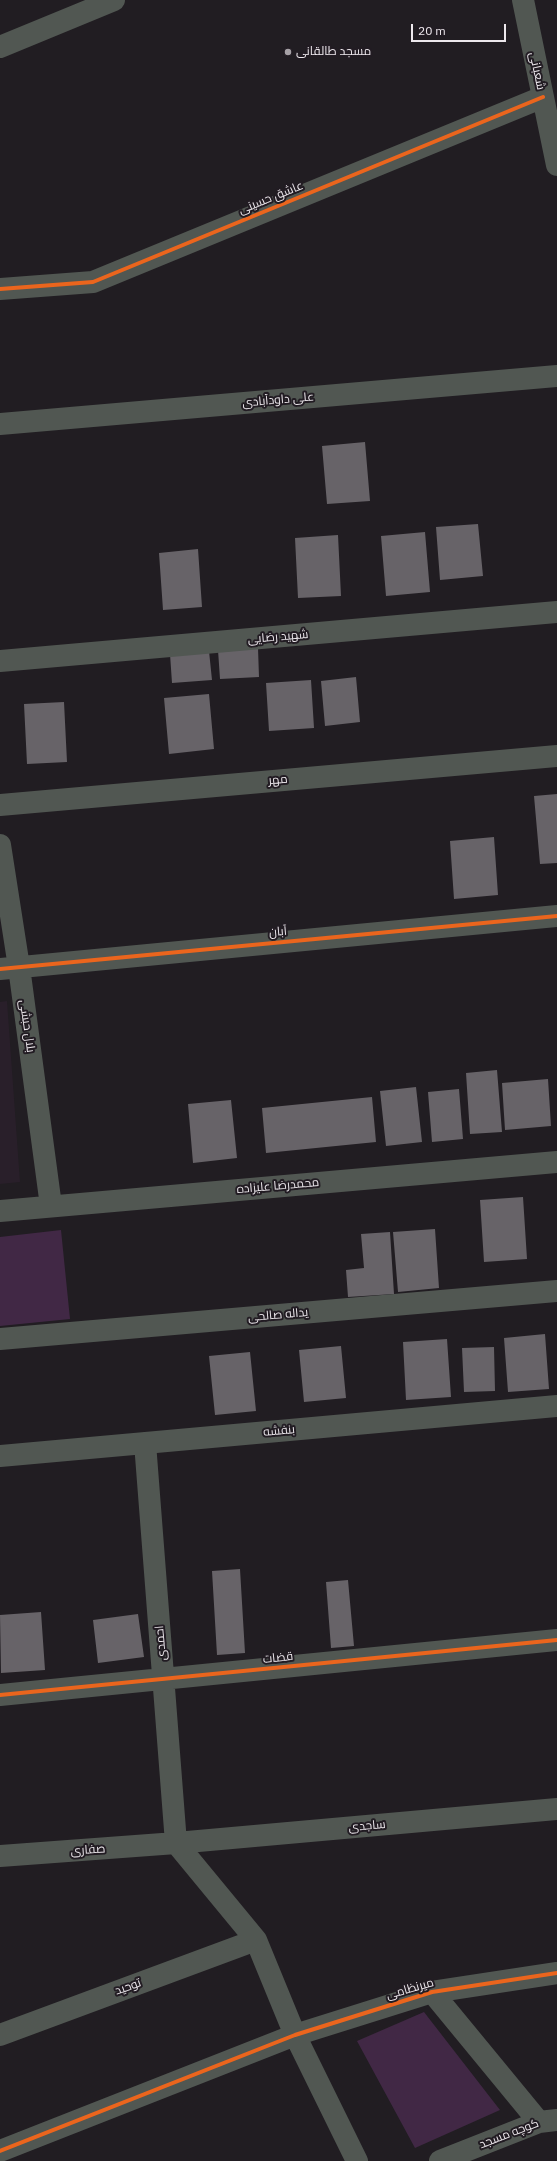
<!DOCTYPE html>
<meta charset="utf-8">
<style>
body{margin:0}
#map{position:relative;width:557px;height:2161px;overflow:hidden;background:#211d22;font-family:"IBM Plex Sans",sans-serif}
canvas{display:block}
.scale{position:absolute;left:411px;top:24px;width:95px;height:18px;box-sizing:border-box;border:2px solid #ede8ed;border-top:0;padding-left:5px;font-size:12px;line-height:14px;white-space:nowrap;color:#ede8ed;-webkit-text-stroke:3px #221c23;paint-order:stroke}
</style>
<div id="map">
<canvas width="557" height="2161"></canvas>
<div class="scale">20 m</div>
</div>
<script>
const ctx = document.querySelector('canvas').getContext('2d');
ctx.lineJoin = 'round';
function fillPath(path, color) { ctx.fillStyle = color; ctx.fill(path, 'evenodd'); }
function stroke(path, color, width, dash) { ctx.strokeStyle = color; ctx.lineWidth = width; ctx.lineCap = dash ? 'butt' : 'round'; ctx.setLineDash(dash || []); ctx.stroke(path); }
function label(font, color, halo, rows, align = 'center') {
  ctx.font = font + ' "IBM Plex Sans",Cairo,sans-serif'; ctx.lineWidth = 4; ctx.setLineDash([]); ctx.textBaseline = 'middle'; ctx.strokeStyle = halo; ctx.fillStyle = color; for (const [text, x, y, turn = 0] of rows) {
    ctx.save(); ctx.translate(x, y); ctx.rotate((+turn || 0) * Math.PI / 180); ctx.textAlign = isNaN(turn) ? turn : align; if (halo) ctx.strokeText(text, 0, 0); ctx.fillText(text, 0, 0); ctx.restore();
  }
}
const built = new Path2D(`
 M7,1001L20,1182L0,1184V1002Z`);
const green = new Path2D(`
 M61,1230L70,1319L0,1326V1237Z
 M424,2012L500,2110L415,2148L357,2041Z`);
const building = new Path2D(`
 M365,442L370,501L327,504L322,446Z
 M478,524L483,576L440,580L436,527Z
 M425,532L430,592L386,596L381,536Z
 M338,535L341,596L298,598L295,538Z
 M198,549L202,607L163,610L159,553Z
 M258,648L259,677L220,679L218,650Z
 M209,651L212,680L172,683L170,654Z
 M356,677L360,722L325,726L321,681Z
 M311,680L314,728L269,731L266,683Z
 M209,694L214,749L169,754L164,698Z
 M64,702L67,762L27,764L24,704Z
 M557,794V863L540,864L534,796Z
 M494,837L498,895L454,899L450,841Z
 M497,1070L502,1132L470,1134L466,1073Z
 M548,1079L551,1126L505,1130L502,1083Z
 M416,1087L422,1142L386,1146L380,1091Z
 M459,1089L463,1139L432,1142L428,1092Z
 M372,1097L376,1142L266,1153L262,1108Z
 M231,1100L237,1158L193,1163L188,1104Z
 M523,1197L527,1259L484,1262L480,1200Z
 M435,1229L439,1288L398,1292L393,1232Z
 M390,1232L394,1294L348,1297L346,1270L364,1268L361,1234Z
 M545,1334L549,1389L508,1392L504,1338Z
 M447,1339L451,1397L406,1400L403,1342Z
 M341,1346L346,1398L304,1402L299,1350Z
 M494,1347L495,1391L464,1392L462,1348Z
 M250,1352L256,1411L215,1415L209,1356Z
 M240,1569L245,1653L217,1655L212,1571Z
 M348,1580L354,1646L331,1648L326,1582Z
 M41,1612L45,1670L1,1673L0,1615Z
 M138,1614L144,1657L98,1663L93,1620Z`);
const minor = new Path2D(`
 M523,0L557,165
 M0,47L114,0
 M0,289L93,282L543,97
 M0,424L557,376
 M0,661L557,612
 M0,805L557,756
 M0,845L19,967L51,1206
 M0,969L557,916
 M0,1211L557,1162
 M0,1339L557,1291
 M145,1443L176,1843
 M0,1456L557,1406
 M0,1695L557,1640
 M176,1843L256,1940L295,2035L357,2161
 M0,1856L176,1843L557,1809
 M432,1992L539,2122
 M0,2035L256,1940
 M0,2151L295,2035L432,1992L557,1973
 M440,2161L539,2122L557,2120`);
const cycleway = new Path2D(`
 M0,289L93,282L543,97
 M0,969L557,916
 M0,1695L557,1640
 M0,2151L295,2035L432,1992L557,1973`);
const markers = [
 [288,52,4,"#a6a1a6"]
];
const poiNames = [
 ["مسجد طالقانی",296,52]
];
const streetNames = [
 ["شعبانی",537,71,78],
 ["عاشق حسینی",271,198,-22],
 ["علی داودآبادی",278,400,-5],
 ["شهید رضایی",278,637,-5],
 ["مهر",278,780,-5],
 ["آبان",278,932,-5],
 ["بلال حبشی",27,1026,82],
 ["محمدرضا علیزاده",278,1186,-5],
 ["یداله صالحی",278,1315,-5],
 ["بنفشه",279,1431,-5],
 ["احمدی",161,1643,-95],
 ["قضات",278,1658,-6],
 ["ساجدی",367,1826,-5],
 ["صفاری",88,1850,-4],
 ["توحید",128,1987,-20],
 ["میرنظامی",410,1989,-16],
 ["کوچه مسجد",509,2134,-21]
];
fillPath(built, '#291f2a');
fillPath(green, '#412845');
fillPath(building, '#676368');
stroke(minor, '#515752', 22);
stroke(cycleway, '#eb651d', 4);
for (const [x, y, r, color] of markers) { const dot = new Path2D(); dot.arc(x, y, r, 0, 2 * Math.PI); ctx.fillStyle = color; ctx.fill(dot); stroke(dot, '#221c23', 1.5); }
label('12px', '#ede8ed', '#221c23', poiNames, 'left');
label('12px', '#ede8ed', '#221c23', streetNames);
</script>
